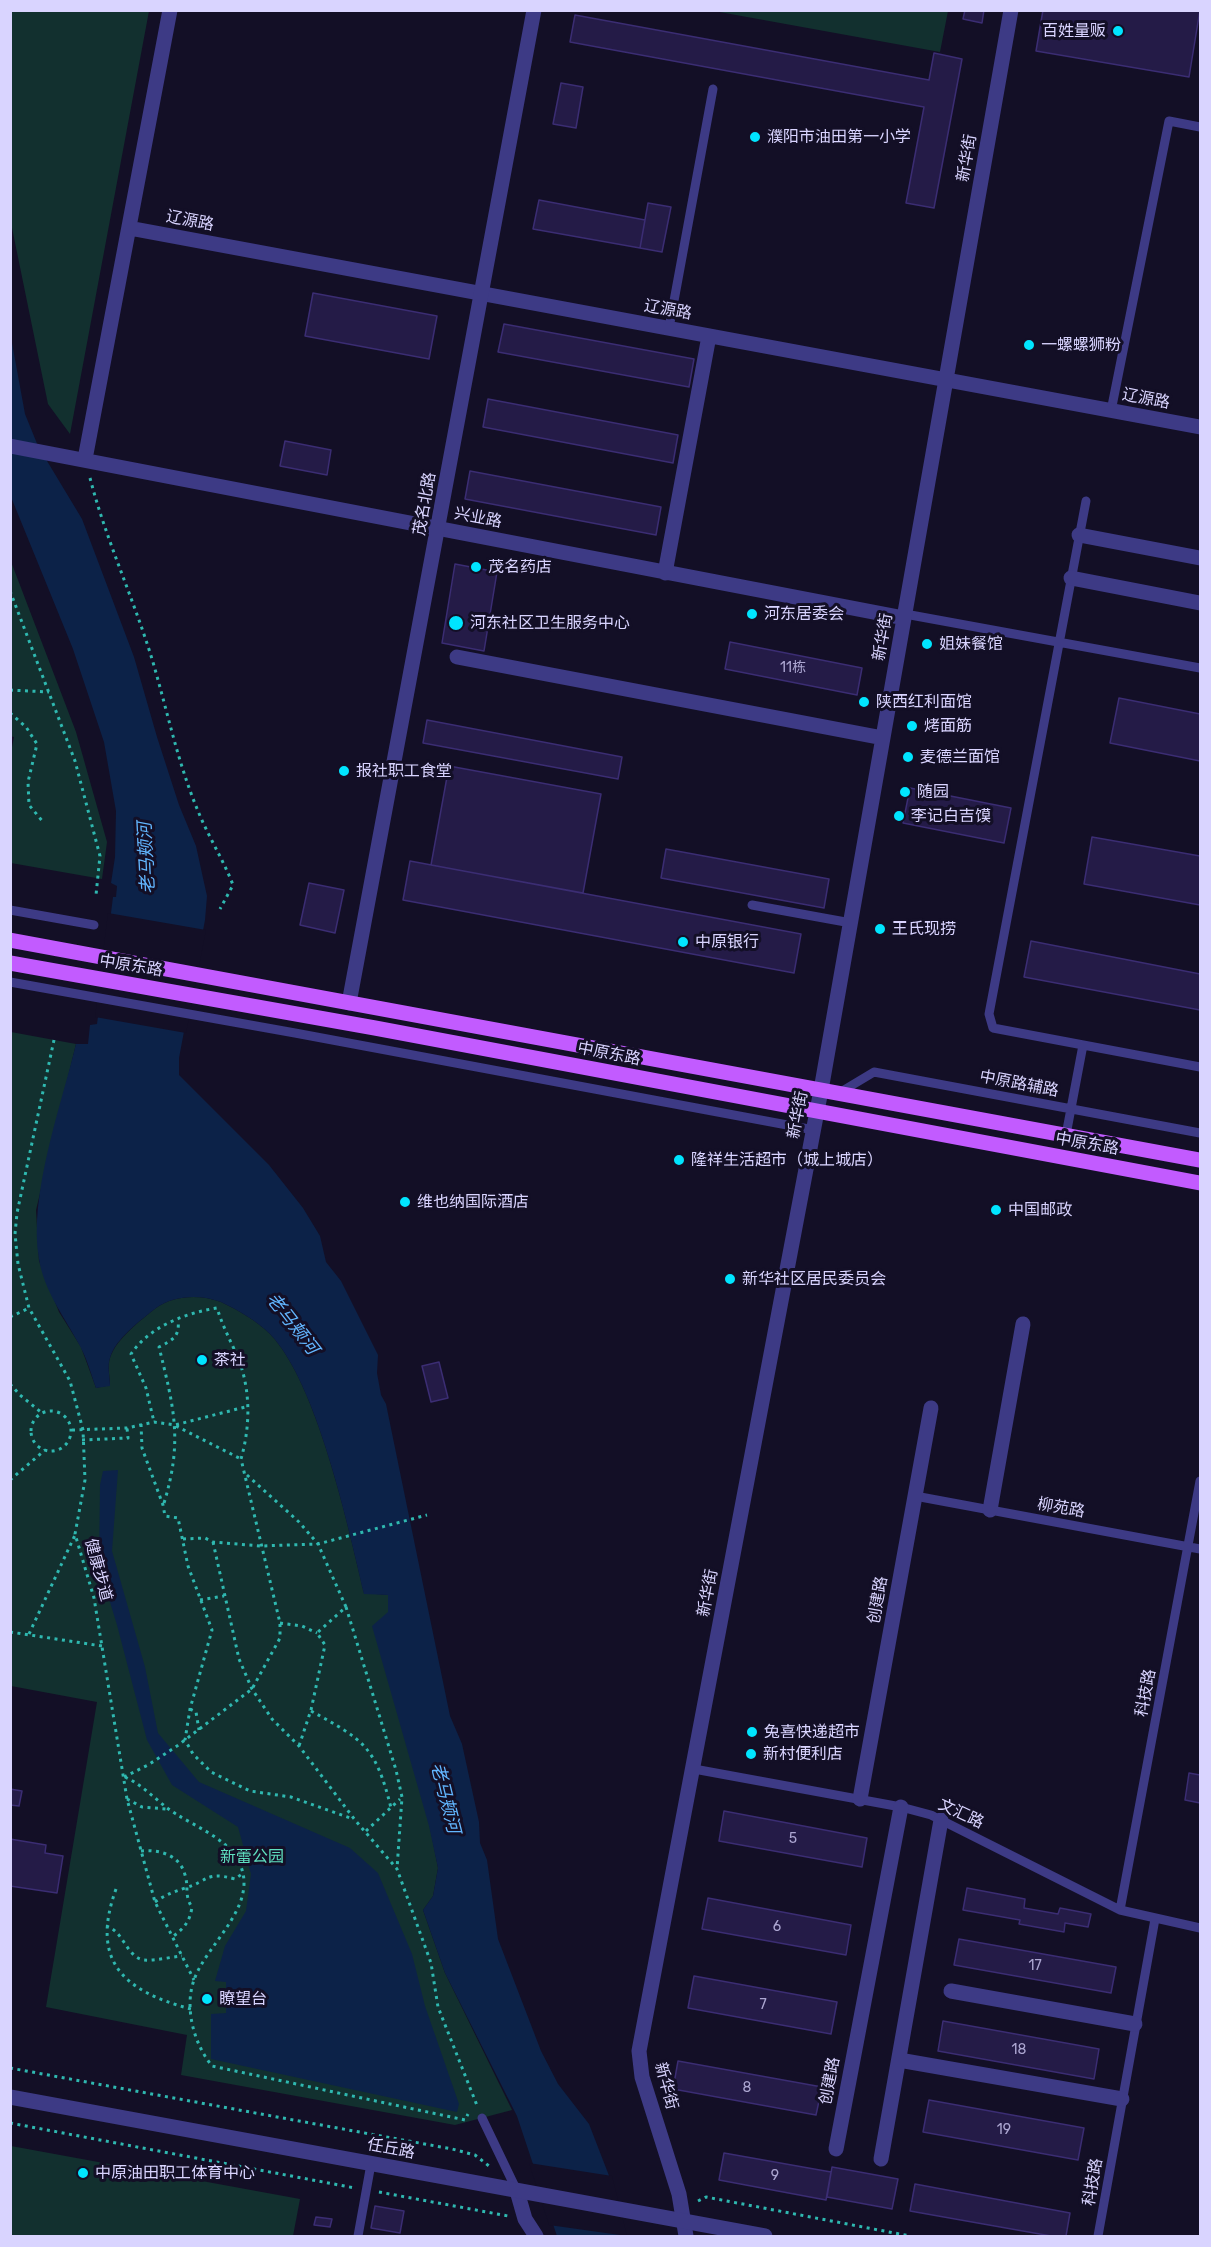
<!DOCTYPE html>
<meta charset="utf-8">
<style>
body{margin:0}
#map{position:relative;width:1211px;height:2247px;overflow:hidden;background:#130f26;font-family:Rubik,sans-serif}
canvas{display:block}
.frame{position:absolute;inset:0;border:12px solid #d9d4ff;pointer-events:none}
</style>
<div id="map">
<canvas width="1211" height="2247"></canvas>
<div class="frame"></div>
</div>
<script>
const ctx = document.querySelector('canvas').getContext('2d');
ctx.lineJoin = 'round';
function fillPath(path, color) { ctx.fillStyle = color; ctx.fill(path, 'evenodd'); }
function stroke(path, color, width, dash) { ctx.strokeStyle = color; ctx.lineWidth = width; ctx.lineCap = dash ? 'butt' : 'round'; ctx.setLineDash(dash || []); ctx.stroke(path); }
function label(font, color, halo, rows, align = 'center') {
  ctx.font = font + ' Rubik,"Noto Sans SC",sans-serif'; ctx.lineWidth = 6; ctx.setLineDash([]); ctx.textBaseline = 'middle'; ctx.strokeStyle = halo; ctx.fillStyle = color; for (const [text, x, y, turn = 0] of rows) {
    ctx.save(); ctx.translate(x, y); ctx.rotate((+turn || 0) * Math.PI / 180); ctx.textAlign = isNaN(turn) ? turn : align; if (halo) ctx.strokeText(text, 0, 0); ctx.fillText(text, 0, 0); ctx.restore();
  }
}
const green = new Path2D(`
 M10,11H149L70,434L48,404L11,223Z
 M714,11H948L940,52Z
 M10,559L76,732L107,842L102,879L11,863L10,757L14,737L10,736Z
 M11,1032L76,1044L36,1210L39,1261L59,1312L81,1347L96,1388L110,1385C110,1377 107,1366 110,1358C116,1339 141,1320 156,1308C173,1295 201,1294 221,1302C238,1310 257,1321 270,1334C317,1383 348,1526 364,1593L388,1595V1612L438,1868L433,1896L423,1910L445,1973L512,2110L455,2125L181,2075L187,2035L46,2007L97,1702L11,1686Z
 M11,2146L300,2199L293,2236H11Z`);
const water = new Path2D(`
 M10,332L25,414L38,446L82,519L134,657L157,737L179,805L196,846L203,878L207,896L205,920L179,1058V1075L269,1165L303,1208L320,1236L326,1262L341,1281L378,1355L377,1373L381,1395L386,1404L450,1716L462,1744L479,1822L480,1843L487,1860L498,1939L541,2051L558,2084L589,2124L613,2186L624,2236H557L517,2116L445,1973L423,1910L433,1896L438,1868L429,1826L372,1626L388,1612V1595L364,1594C348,1526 317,1383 270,1334C257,1321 238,1310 221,1302C201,1294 173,1295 156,1308C141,1320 115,1339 110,1358C107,1366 110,1378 110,1386L96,1388C91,1374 87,1359 80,1346C65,1318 44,1291 39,1259C28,1196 61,1107 76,1044H88L90,1025L97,1024L113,897H116L117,886L111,883L115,857L116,811L104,742L73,649L11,497Z
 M118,1470L112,1551L145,1667L158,1733L199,1782L350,1848L378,1873L412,1954L425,2006L459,2104L457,2112L211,2059V2014L226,2013V1982L215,1981L225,1946L246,1911L251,1874L238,1827L172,1785L147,1740L117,1625L99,1566L100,1485L103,1471Z`);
const pier = new Path2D(`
 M108,913L206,930L186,1033L95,1017Z
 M529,2163L612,2176L627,2236L549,2225Z`);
const building = new Path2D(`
 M965,10H984L982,23L963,19Z
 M1043,10H1200L1189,77L1036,51Z
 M575,15L929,80L934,53L962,59L934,208L906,203L924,107L570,42Z
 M561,83L583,87L576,128L553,124Z
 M539,200L645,220L640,248L533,229Z
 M648,203L671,207L662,252L640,248Z
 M313,293L437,316L429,359L305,336Z
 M504,324L694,359L689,387L498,352Z
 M488,399L678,435L673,463L483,427Z
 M285,441L331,450L327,475L280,466Z
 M470,471L661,507L656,535L465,499Z
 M455,564L497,572L484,651L442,643Z
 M730,642L862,668L857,695L725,669Z
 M1119,698L1200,714V761L1110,743Z
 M427,720L622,757L618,779L423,743Z
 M449,766L601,794L583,893L431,865Z
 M910,788L1011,808L1004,843L903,823Z
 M1092,837L1200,856V905L1084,884Z
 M666,849L829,879L824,908L661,878Z
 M410,861L801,934L794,973L403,900Z
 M309,883L344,890L335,933L300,925Z
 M1031,941L1200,974V1010L1024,977Z
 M439,1362L448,1398L431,1402L422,1366Z
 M1189,1773L1200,1775V1803L1185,1800Z
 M10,1789L22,1791L19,1806L10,1805Z
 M724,1811L867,1838L862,1867L719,1841Z
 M10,1839L46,1845L45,1853L63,1856L57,1893L10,1886Z
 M967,1888L1025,1899L1024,1908L1058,1914L1060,1908L1091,1914L1088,1927L1065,1923L1064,1932L1019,1924L1020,1920L963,1910Z
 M708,1898L851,1925L846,1955L702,1929Z
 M959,1939L1116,1967L1111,1993L954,1965Z
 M694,1976L837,2002L831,2034L688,2008Z
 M943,2021L1099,2049L1094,2079L938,2051Z
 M678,2061L822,2087L816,2115L673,2089Z
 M929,2100L1084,2128L1078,2160L923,2132Z
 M724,2153L831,2172L826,2200L719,2180Z
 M832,2167L898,2179L892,2209L827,2197Z
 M915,2184L1070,2213L1066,2236H1051L910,2211Z
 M375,2206L404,2211L400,2233L371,2228Z
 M316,2217L332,2219L330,2227L314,2225Z`);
const path = new Path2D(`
 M90,478C106,540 133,597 152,659C167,709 177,761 198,811C208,836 223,859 233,885L220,909
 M10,591L75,761L100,856L96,895
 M10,690L49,692
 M10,713L26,727L37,744L28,782L29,805L44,823
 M54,1040L17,1213L15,1234L18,1264L29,1308L70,1381L83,1430L85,1480L75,1534L94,1598L127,1799L155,1902L194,1980
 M10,1317L29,1308
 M10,1384L20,1395L42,1413
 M31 1431a20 20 0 1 1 40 0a20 20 0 1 1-40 0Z
 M141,1424L142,1448L163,1505L165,1516L178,1518L188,1566L212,1630L190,1709L185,1740L193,1754L211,1772L250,1791L291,1797L353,1819
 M176,1426L241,1459
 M72,1430L127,1428L154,1422L175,1425L249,1406
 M82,1440L128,1438L127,1428
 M247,1475L299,1522L318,1544L346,1607L317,1633L325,1645L311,1710L299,1746
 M10,1480L45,1450
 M164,1503C183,1441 174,1408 159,1347C173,1340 180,1336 178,1320
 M183,1539L205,1538L213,1542L261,1546L318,1544L427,1515
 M213,1542L239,1659L252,1689L272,1719L299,1746L355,1820L397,1869L431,1963L438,2007L478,2108
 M200,1600L224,1596
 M346,1607L396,1770L402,1797L397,1869
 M280,1623L302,1626L317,1633
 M10,1632L102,1646
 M29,1634L75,1535
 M190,1709L196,1712L199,1730
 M311,1711C364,1740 376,1747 391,1808
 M124,1777L148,1765L177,1746L252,1689L280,1638V1623L241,1459C251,1424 251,1385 235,1351C228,1336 222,1324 217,1308C186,1313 150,1326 131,1354L146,1388L154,1422
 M125,1777C145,1786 158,1803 176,1814C195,1826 224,1838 236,1857C265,1902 207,1942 194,1980C184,2008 194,2044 212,2066L465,2120L468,2114
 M127,1799L142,1807L166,1809
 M366,1831L400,1799
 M141,1851C159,1849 180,1855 185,1875C189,1887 184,1896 192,1907C190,1921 184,1929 172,1937
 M116,1889C90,1961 123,1991 191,2009
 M155,1902C165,1895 173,1892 185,1888C209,1881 205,1871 235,1879L242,1874
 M106,1926C124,1931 126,1957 144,1960C155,1961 170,1957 182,1956
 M10,2068L452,2149L475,2155L489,2166
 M10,2123L355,2188
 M379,2192L508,2216
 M698,2201L706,2197L910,2236`);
const service = new Path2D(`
 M669,328L713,89
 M1111,411L1169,121L1200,127
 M1086,501L989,1014L993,1028L1200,1067
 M905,614L1200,668
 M752,905L851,923
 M10,910L94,925
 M10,982L295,1033L814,1130
 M839,1093L874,1072L1200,1133
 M1066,1135L1083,1045
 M915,1496L1200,1549
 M694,1769L901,1807L931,1815L1120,1910L1200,1928
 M1120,1910L1200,1481
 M482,2118L517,2191
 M358,2236L371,2164
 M1098,2236L1155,1919`);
const minor = new Path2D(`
 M129,228L1200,427
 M10,446L904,618
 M85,459L170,10
 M1079,535L1200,558
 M665,573L709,336
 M1071,578L1200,603
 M457,657L883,738
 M990,1510L1023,1324
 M860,1799L931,1408
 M951,1991L1135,2024
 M899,2060L1122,2099
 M836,2149L901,1807
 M881,2159L941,1820
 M517,2191L525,2219L536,2236
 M686,2236L679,2194L642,2077L639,2051L821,1090L1011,10`);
const tertiary = new Path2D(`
 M349,1003L534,10
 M10,2097L765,2236`);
const primary = new Path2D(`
 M10,940L1200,1160
 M10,963L375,1028L1200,1183`);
const markers = [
 [1118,31,6,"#00e5ff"],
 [755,137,6,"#00e5ff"],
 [1029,345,6,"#00e5ff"],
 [476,567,6,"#00e5ff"],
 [752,614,6,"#00e5ff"],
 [456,623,8,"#00e5ff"],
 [927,644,6,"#00e5ff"],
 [864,702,6,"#00e5ff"],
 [912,726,6,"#00e5ff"],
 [908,757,6,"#00e5ff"],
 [344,771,6,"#00e5ff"],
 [905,792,6,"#00e5ff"],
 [899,816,6,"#00e5ff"],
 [880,929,6,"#00e5ff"],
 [683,942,6,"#00e5ff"],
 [679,1160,6,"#00e5ff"],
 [405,1202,6,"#00e5ff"],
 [996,1210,6,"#00e5ff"],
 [730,1279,6,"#00e5ff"],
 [202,1360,6,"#00e5ff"],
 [752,1732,6,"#00e5ff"],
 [751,1754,6,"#00e5ff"],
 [207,1999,6,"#00e5ff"],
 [83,2173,6,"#00e5ff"]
];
const numberNames = [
 ["11栋",793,668],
 ["5",793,1839],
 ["6",777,1927],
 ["17",1035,1966],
 ["7",763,2005],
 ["18",1019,2050],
 ["8",747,2088],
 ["19",1004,2130],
 ["9",775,2176]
];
const poiNames = [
 ["百姓量贩",1106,31,"right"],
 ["濮阳市油田第一小学",767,137],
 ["一螺螺狮粉",1041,345],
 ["茂名药店",488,567],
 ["河东居委会",764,614],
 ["河东社区卫生服务中心",470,623],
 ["姐妹餐馆",939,644],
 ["陕西红利面馆",876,702],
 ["烤面筋",924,726],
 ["麦德兰面馆",920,757],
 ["报社职工食堂",356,771],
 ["随园",917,792],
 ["李记白吉馍",911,816],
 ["王氏现捞",892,929],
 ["中原银行",695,942],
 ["隆祥生活超市（城上城店）",691,1160],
 ["维也纳国际酒店",417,1202],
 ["中国邮政",1008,1210],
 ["新华社区居民委员会",742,1279],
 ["茶社",214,1360],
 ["兔喜快递超市",764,1732],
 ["新村便利店",763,1754],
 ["瞭望台",219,1999],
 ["中原油田职工体育中心",95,2173]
];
const streetNames = [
 ["新华街",967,158,-80],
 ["辽源路",190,221,11],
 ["辽源路",668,310,10],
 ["辽源路",1146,399,11],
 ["茂名北路",425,504,-80],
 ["兴业路",478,518,11],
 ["新华街",883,637,-80],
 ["中原东路",131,966,9],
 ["中原东路",609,1054,11],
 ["中原路辅路",1019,1084,11],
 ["新华街",798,1115,-79],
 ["中原东路",1087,1144,10],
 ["柳苑路",1061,1508,10],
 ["健康步道",98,1570,75],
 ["新华街",708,1593,-79],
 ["创建路",878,1600,-80],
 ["科技路",1146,1693,-79],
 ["文汇路",961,1814,25],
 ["创建路",830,2081,-79],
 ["新华街",666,2086,75],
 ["任丘路",391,2149,11],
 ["科技路",1093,2182,-80]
];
const parkNames = [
 ["新蕾公园",252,1857]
];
const waterNames = [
 ["老马颊河",147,858,-93],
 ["老马颊河",292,1324,52],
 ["老马颊河",445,1798,76]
];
fillPath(green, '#12302f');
fillPath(water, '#0c2248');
fillPath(pier, '#130f26');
fillPath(building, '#241b47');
stroke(building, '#3b2d73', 1.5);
stroke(path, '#2fb8b0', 3, [3, 4.5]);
stroke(service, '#3d3a85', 9);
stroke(minor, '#3d3a85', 15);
stroke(tertiary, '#3d3a85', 15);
stroke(primary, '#c25bff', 15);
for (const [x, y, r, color] of markers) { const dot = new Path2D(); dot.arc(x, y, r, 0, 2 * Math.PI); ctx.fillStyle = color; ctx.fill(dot); stroke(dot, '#130f26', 2); }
label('14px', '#aca6d1', null, numberNames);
label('16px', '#d9d4ff', '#130f26', poiNames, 'left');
label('16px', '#d9d4ff', '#130f26', streetNames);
label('16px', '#5fe0c0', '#130f26', parkNames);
label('italic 18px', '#62b6ff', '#130f26', waterNames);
</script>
